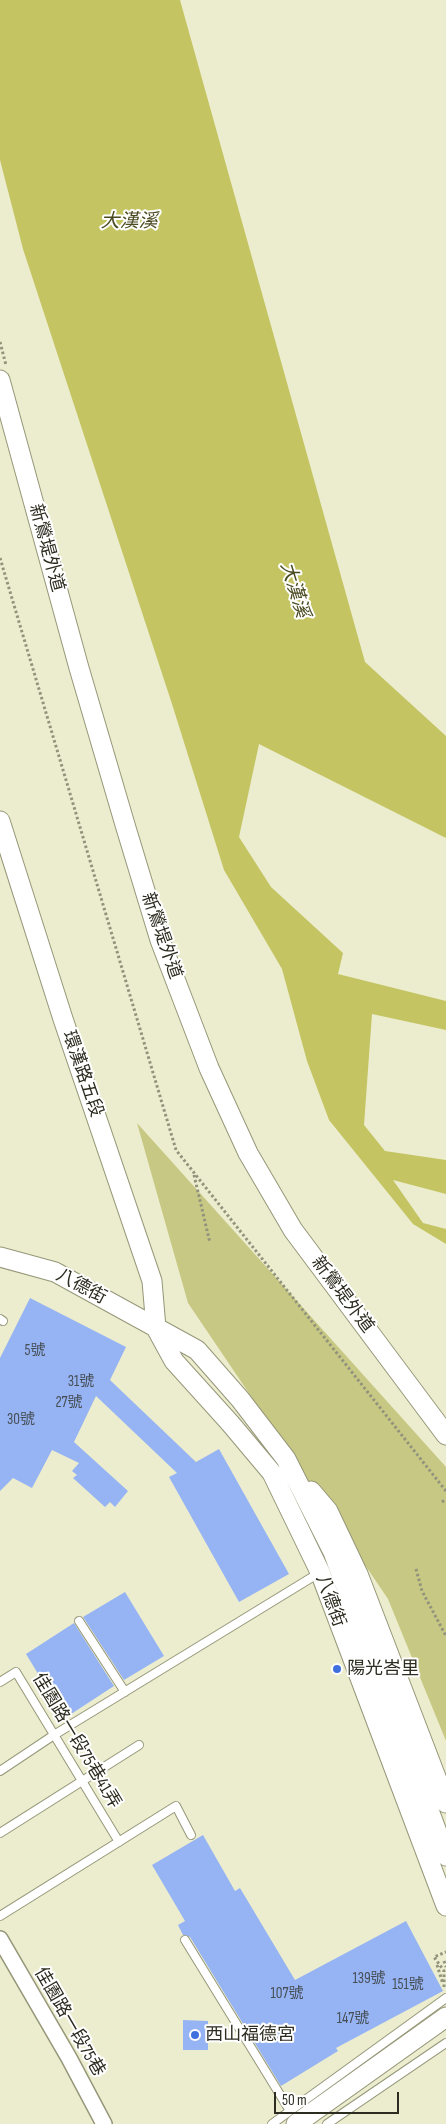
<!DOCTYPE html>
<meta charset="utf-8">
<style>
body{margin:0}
#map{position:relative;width:446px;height:2124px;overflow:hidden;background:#ecedce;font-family:"Sofia Sans Condensed",sans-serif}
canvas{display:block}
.scale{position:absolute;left:274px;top:2092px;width:125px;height:22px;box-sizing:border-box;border:2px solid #2c2c20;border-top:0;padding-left:6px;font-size:15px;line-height:18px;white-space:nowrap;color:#2c2c20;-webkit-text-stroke:4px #fff;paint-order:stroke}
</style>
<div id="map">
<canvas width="446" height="2124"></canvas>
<div class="scale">50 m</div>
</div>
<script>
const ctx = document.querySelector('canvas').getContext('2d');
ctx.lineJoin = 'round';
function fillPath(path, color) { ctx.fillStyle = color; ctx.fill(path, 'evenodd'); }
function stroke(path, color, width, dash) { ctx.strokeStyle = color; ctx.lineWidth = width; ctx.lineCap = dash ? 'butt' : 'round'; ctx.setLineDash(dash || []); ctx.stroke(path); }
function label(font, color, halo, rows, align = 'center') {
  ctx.font = font + ' "Sofia Sans Condensed","Noto Sans TC",sans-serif'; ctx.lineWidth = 4; ctx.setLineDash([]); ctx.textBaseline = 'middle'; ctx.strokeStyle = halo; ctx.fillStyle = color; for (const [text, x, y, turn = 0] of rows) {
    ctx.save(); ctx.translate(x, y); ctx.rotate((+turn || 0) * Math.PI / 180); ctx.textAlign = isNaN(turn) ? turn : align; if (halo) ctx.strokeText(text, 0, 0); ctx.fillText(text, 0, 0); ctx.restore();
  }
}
const green = new Path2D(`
 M137,1123L446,1467V1741L388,1599L188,1303Z`);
const water = new Path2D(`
 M0,0H180L365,662L446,736V838L259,744L239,837L271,887L343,953L338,974L446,1001V1030L372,1014L364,1125L385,1151L446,1160V1194L393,1180L423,1223L446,1229V1244L413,1224L329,1120L307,1061L282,969L224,870L172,704L23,249L0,160Z`);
const building = new Path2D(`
 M30,1298L126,1347L110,1380L196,1462L219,1449L289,1574L239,1602L169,1477L177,1473L96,1396L74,1442L128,1491L115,1507L110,1502L105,1507L73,1478L77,1475L72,1471L79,1463L52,1450L32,1488L13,1478L0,1491V1358Z
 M125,1592L164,1656L124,1680L83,1617Z
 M74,1623L114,1686L65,1718L26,1654Z
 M203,1835L235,1891L240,1888L295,1980L406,1921L443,1991L336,2048L338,2051L281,2086L190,1937L183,1935L178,1925L185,1921L152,1865Z
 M183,2020L208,2021V2050H183Z`);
const path = new Path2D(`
 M0,342L6,365
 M0,558L176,1150L446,1491
 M194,1175L210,1243
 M442,1502L446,1499
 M416,1569L422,1591L446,1636
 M444,1961L446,1967
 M437,1965L443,1984
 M444,1987V1971L434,1957L446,1952`);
const service = new Path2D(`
 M0,1319L3,1321
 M79,1621L125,1692
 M0,1682L16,1672L119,1842
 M0,1771L54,1735L319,1573
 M0,1833L139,1745
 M0,1916L176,1806L191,1835
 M185,1940L290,2111
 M272,2124L446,1998
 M327,2124L446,2043`);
const minor = new Path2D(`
 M0,1939L69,2058L104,2124`);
const tertiary = new Path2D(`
 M0,380L79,668L126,828L160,940L209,1068L248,1153L293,1230L446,1435
 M0,821L63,1019L152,1281L156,1328L174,1361L230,1423L272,1473L320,1572L446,1906
 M0,1257L55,1272L197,1350L240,1399L286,1459L333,1552L446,1856
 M311,1491L328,1511L358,1574L446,1803
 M296,2124L446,2017`);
const markers = [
 [337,1669,5,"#3f6edf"],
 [195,2035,5,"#3f6edf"]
];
const numberNames = [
 ["5號",35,1351],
 ["31號",81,1382],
 ["27號",69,1403],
 ["30號",21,1420],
 ["139號",369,1979],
 ["151號",408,1985],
 ["107號",287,1994],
 ["147號",353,2019]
];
const streetNames = [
 ["新鶯堤外道",46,548,75],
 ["新鶯堤外道",161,936,71],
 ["環漢路五段",82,1074,71],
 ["八德街",81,1287,28],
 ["新鶯堤外道",342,1295,53],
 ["八德街",330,1601,70],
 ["佳園路一段75巷41弄",76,1741,59],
 ["佳園路一段75巷",69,2022,60]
];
const poiNames = [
 ["陽光峇里",347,1669],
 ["西山福德宮",205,2035]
];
const waterNames = [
 ["大漢溪",129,222],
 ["大漢溪",294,590,73]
];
fillPath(green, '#c7c883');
fillPath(water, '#c4c463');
fillPath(building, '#96b4f3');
stroke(service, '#969779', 10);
stroke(minor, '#969779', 18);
stroke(tertiary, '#969779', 21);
stroke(path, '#92937d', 3, [2.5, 2.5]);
stroke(service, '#fff', 8);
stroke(minor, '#fff', 15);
stroke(tertiary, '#fff', 19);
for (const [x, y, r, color] of markers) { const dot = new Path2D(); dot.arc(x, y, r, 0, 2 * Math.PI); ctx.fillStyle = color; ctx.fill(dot); stroke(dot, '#fff', 2); }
label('15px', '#464e55', null, numberNames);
label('18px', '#2c2c20', '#fff', streetNames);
label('18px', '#2c2c20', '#fff', poiNames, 'left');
label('italic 19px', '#4b4b22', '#fff', waterNames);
</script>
